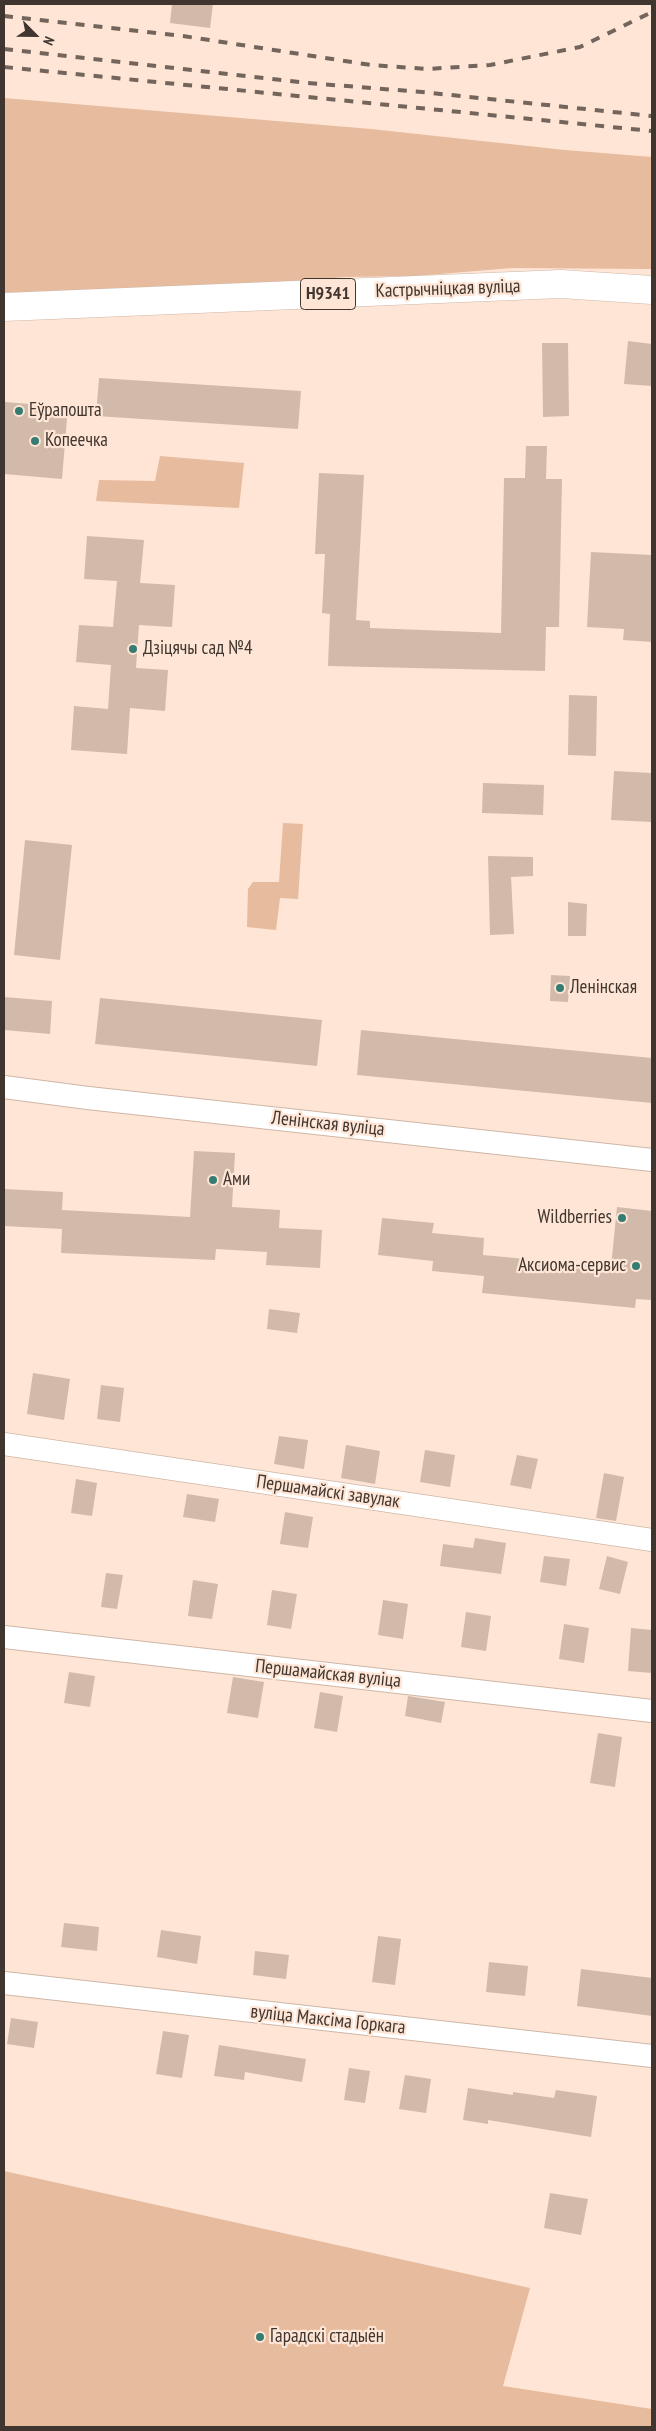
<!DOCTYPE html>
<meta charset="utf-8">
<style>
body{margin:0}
#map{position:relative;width:656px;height:2431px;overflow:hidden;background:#fee5d5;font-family:"PT Sans Narrow",sans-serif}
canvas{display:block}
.frame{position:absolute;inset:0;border:5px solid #40362f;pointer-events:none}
.north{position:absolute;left:10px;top:10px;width:50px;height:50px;-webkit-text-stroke:4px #fee5d5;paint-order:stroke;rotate:113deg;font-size:14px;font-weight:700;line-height:20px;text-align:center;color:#40362f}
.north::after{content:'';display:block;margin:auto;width:18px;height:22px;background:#40362f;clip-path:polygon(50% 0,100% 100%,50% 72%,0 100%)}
</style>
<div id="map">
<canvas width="656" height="2431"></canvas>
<div class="frame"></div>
<div class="north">N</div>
</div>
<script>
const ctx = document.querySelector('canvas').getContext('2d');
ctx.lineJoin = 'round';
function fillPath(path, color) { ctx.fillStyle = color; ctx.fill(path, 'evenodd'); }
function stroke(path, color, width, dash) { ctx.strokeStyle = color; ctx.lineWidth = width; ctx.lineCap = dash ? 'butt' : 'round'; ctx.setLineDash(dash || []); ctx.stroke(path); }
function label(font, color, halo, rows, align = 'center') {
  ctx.font = font + ' "PT Sans Narrow",sans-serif'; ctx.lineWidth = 4.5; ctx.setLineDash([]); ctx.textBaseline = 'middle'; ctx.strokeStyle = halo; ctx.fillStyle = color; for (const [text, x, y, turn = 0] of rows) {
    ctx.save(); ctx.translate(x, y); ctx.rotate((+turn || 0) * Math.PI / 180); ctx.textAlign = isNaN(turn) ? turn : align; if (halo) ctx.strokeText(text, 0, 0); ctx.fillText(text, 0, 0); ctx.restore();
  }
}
const green = new Path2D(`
 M4,98L371,129L565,150L652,157V269L512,268L416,276L344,277L241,286L4,293Z
 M160,456L244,463L239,508L96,501L99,480L155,481Z
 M283,823L303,824L298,899L280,898L276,930L247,927L248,889L253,882H279Z
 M4,2171L530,2288L503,2386L652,2409V2427H4Z`);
const building = new Path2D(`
 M172,4H213L210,28L170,23Z
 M628,341L652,344V386L624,384Z
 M542,343H568L569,416L543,417Z
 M99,378L301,391L298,429L96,416Z
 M4,402L68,407L62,479L4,474Z
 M526,446H547L546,479H562L559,627H546L545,671L328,666L330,614L322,613L325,554H315L319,473L364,475L356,620L370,621V628L501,633L504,478H525Z
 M87,536L144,540L140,583L175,585L172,627L139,625L136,668L168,670L165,711L130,708L127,754L71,750L74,706L108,709L111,665L76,662L79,625L113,627L117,581L84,579Z
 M591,552L652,555V642L623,640L624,629L587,627Z
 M569,695L597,696L596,756L568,755Z
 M614,771L652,773V822L611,820Z
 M483,783L544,785L543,815L482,813Z
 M25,840L72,845L60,960L14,955Z
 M488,856L533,857V876L511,877L514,934L490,935Z
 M568,902L587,904L586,936H568Z
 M551,975L570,976L568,1002L550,1001Z
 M4,997L52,1001L50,1034L4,1030Z
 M100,998L322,1020L317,1066L95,1044Z
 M361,1030L652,1058V1103L357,1075Z
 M194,1151L235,1153L232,1207L280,1210L279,1228L322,1230L320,1268L266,1265L267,1252L216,1249L215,1260L61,1253L62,1229L4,1226V1189L63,1192L62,1210L190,1217Z
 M617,1207L652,1211V1300L636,1299L635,1308L482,1293L484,1276L432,1271L433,1261L378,1255L382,1218L434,1223L432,1233L484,1238L483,1255L611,1267Z
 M269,1309L300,1313L297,1333L267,1329Z
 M33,1373L70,1379L64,1420L27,1414Z
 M101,1385L124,1388L120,1422L97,1419Z
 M279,1436L308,1440L304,1469L274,1464Z
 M346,1445L380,1451L375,1484L341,1478Z
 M425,1450L455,1455L450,1487L420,1482Z
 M517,1455L538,1459L531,1489L510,1485Z
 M604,1473L624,1477L616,1521L596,1518Z
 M76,1479L97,1483L92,1516L71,1513Z
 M187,1494L219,1499L215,1522L183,1517Z
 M285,1512L313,1517L308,1548L280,1544Z
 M475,1538L506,1543L501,1574L440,1566L443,1544L473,1548Z
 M544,1556L570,1559L566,1586L540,1582Z
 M607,1556L628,1562L620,1594L599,1589Z
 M106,1573L123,1575L117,1609L101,1607Z
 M193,1580L218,1584L212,1619L188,1616Z
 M272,1590L297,1594L291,1629L267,1625Z
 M383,1600L408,1604L403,1639L378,1635Z
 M466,1612L491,1616L486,1651L461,1647Z
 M564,1624L589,1628L584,1663L559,1659Z
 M631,1628L652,1630V1673L628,1671Z
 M69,1672L95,1676L90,1707L64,1703Z
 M233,1677L264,1682L258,1718L227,1713Z
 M320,1692L343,1696L337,1732L314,1728Z
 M408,1696L445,1702L441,1723L405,1716Z
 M598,1733L622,1737L615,1787L590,1783Z
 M64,1923L99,1927L97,1951L61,1947Z
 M161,1930L201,1936L197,1964L157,1957Z
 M378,1936L401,1939L395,1985L372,1982Z
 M255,1951L289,1955L286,1979L253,1975Z
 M489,1962L528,1966L525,1996L486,1992Z
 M581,1969L652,1978V2016L577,2006Z
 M11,2018L38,2022L34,2048L7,2044Z
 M163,2031L189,2035L182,2078L156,2074Z
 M219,2045L306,2059L302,2082L245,2072L244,2080L214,2076Z
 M349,2068L370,2071L365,2103L344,2100Z
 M405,2075L431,2079L426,2113L399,2109Z
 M468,2088L513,2095V2092L554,2098L556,2090L597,2096L591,2137L488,2120V2124L463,2120Z
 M550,2193L588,2199L581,2235L544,2228Z`);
const minor = new Path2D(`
 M4,1087L88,1098L652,1160
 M4,1444L652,1540
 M4,1637L652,1711
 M4,1983L652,2056`);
const major = new Path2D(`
 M4,307L561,284L652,290`);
const rail = new Path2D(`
 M4,16L183,36L371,65L427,69L490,65L580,47L652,12
 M4,49L308,83L422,92L652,116
 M4,67L652,131`);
const markers = [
 [19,411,5,"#367c73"],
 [35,441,5,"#367c73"],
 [133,649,5,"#367c73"],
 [560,988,5,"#367c73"],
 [213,1180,5,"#367c73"],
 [622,1218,5,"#367c73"],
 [636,1266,5,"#367c73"],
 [260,2337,5,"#367c73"]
];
const shields = [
 [328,294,55]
];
const shieldNames = [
 ["Н9341",328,294]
];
const streetNames = [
 ["Кастрычніцкая вуліца",448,289,-2],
 ["Ленінская вуліца",328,1124,6],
 ["Першамайскі завулак",328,1492,8],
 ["Першамайская вуліца",328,1674,6],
 ["вуліца Максіма Горкага",328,2020,6]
];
const poiNames = [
 ["Еўрапошта",29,411],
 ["Копеечка",45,441],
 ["Дзіцячы сад №4",143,649],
 ["Ленінская",570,988],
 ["Ами",223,1180],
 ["Wildberries",612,1218,"right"],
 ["Аксиома-сервис",626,1266,"right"],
 ["Гарадскі стадыён",270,2337]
];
fillPath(green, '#e7bb9d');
fillPath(building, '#d2baaa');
stroke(minor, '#cfb7a7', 24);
stroke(major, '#cfb7a7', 29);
stroke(minor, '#fff', 22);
stroke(major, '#fff', 28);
stroke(rail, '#73655b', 4, [9, 9]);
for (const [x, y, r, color] of markers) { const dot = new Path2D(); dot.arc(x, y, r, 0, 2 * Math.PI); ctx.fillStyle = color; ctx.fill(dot); stroke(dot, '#fee5d5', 2); }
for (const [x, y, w] of shields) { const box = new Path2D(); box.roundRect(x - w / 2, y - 15.5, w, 31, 4); ctx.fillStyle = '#fee5d5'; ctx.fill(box); stroke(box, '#40362f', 1); }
label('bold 18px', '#40362f', null, shieldNames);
label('19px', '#40362f', '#fee5d5', streetNames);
label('19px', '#40362f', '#fee5d5', poiNames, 'left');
</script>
